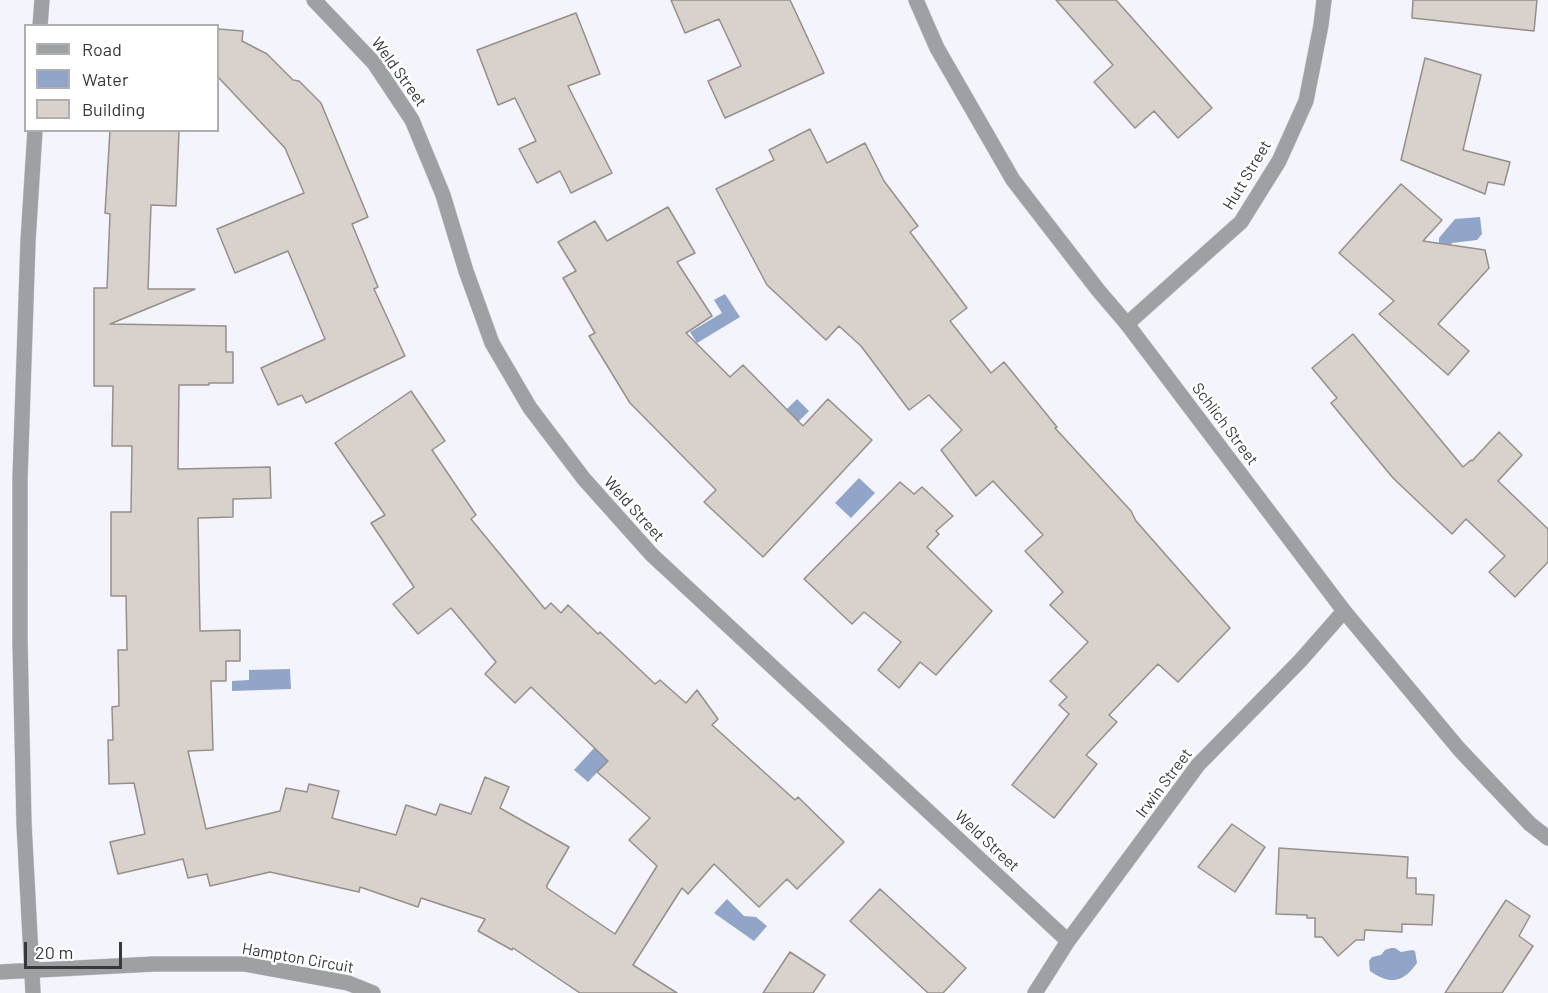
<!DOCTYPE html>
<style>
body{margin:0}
#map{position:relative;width:1548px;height:993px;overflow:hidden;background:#f3f4fc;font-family:Barlow,sans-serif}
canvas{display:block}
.legend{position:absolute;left:24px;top:24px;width:195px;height:108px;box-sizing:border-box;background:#fff;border:2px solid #afafb1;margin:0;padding:8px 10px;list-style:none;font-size:18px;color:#37383b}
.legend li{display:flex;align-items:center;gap:12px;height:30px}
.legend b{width:30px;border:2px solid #afafb1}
.scale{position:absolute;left:24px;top:942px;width:98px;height:27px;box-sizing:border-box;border:3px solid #37383b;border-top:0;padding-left:8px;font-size:18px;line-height:21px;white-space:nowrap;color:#37383b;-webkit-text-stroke:4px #fff;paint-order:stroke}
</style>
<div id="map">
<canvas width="1548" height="993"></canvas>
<ul class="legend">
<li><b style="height:8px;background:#9da1a3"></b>Road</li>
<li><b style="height:16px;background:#91a5c8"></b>Water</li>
<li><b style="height:16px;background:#d9d1cc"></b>Building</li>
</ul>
<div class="scale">20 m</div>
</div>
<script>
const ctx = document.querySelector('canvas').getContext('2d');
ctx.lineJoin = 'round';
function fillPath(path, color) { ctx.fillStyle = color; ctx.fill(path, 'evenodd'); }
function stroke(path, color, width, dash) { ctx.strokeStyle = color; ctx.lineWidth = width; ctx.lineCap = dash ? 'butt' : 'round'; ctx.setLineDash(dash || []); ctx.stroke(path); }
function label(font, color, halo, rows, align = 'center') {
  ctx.font = font + ' Barlow,sans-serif'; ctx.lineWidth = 5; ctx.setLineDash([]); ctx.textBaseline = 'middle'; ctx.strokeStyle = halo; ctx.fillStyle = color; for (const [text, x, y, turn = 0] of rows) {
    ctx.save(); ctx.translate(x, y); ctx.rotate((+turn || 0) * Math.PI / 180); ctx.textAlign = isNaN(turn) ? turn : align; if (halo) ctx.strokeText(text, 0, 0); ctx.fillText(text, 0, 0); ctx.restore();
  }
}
const water = new Path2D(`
 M1480,217L1482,234L1477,240L1452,243L1446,250L1439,244V238L1455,219Z
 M725,294L740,317L697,343L690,332L722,313L714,300Z
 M797,399L809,411L781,439L769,427Z
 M859,478L875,493L851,518L835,503Z
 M290,669L291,689L232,691V681L249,680V670Z
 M606,735L620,748L588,782L574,770Z
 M727,899L744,916L756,917L767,926L754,941L714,913Z
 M1391,948H1395L1401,952L1412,950L1415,951L1417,963C1403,983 1390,985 1370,971L1369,961L1372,957L1381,955L1385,950Z`);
const building = new Path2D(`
 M671,0H790L824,73L725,118L708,81L741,66L719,19L685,33Z
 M1056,0H1116L1212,108L1178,138L1154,111L1135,128L1094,82L1113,65Z
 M1413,0H1537L1534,31L1412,18Z
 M576,13L600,74L568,86L612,173L571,193L560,171L537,183L519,149L536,141L515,98L498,105L477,50Z
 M218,29L243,31L242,41L267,54L293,80L299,81L321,103L368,217L352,224L378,287L374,289L405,356L306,403L302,395L278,405L261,368L325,339L288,251L235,273L217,229L304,193L285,148L218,77Z
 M1425,58L1481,75L1463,150L1510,162L1504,185L1488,182L1485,194L1401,160Z
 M810,129L827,163L865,143L884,181L918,226L910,232L967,308L950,321L991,373L1004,362L1057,427L1055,428L1131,511L1136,521L1230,628L1178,682L1158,664L1109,715L1117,722L1086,755L1097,764L1054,818L1012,785L1069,714L1059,705L1067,697L1050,681L1088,642L1050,605L1063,592L1025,551L1043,535L993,481L976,496L941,450L962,430L929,395L909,410L861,346L839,326L826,340L767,285L716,189L774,160L769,150Z
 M110,130H177L179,132L176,206L151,205L148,289H195L110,324L226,326V352H233V383H209V385H179L178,469L270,467L271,498L233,499V517L198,518L200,631L240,630V661H226V681H211L213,750L188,751L206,829L280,811L286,788L307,792L309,784L339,791L332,818L396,835L406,805L436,815L440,804L471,814L485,777L509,787L500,808L569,847L547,885V888L615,934L657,866L629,840L650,818L597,772L608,761L531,687L515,703L485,674L496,662L451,608L418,634L393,604L414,587L371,523L385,515L335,443L411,391L445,441L432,450L476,515L471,519L545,609L551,603L561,613L568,605L598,634L600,632L655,684L660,680L686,703L697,690L718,719L712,725L795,800L798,797L844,842L797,889L787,879L759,907L714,864L688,894L682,888L633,965L677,993H580L513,948L512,950L478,931L485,919L421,898L418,907L360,887L359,892L270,872L210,886L207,874L188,878L183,859L118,874L110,842L145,834L134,783L109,784L108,740H113L112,707L119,706L118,650H127L126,596H111V512H131L132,446H112L113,386H94V288H107L110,214L105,213Z
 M1401,184L1442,220L1423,241L1485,250L1489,268L1438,324L1469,351L1448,375L1379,314L1394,301L1339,253Z
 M668,207L695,253L677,262L712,316L686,333L730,377L743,365L803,426L828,399L872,440L763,557L704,502L716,490L630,403L589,336L595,333L563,278L576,271L558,242L595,221L607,241Z
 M1353,334L1463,467L1471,460L1472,461L1499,432L1522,455L1498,481L1548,529V562L1515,597L1489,572L1505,556L1466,519L1452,534L1393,478L1331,403L1337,398L1312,368Z
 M900,482L914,494L922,487L953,516L936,531L939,534L927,547L992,611L936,675L920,662L899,688L878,670L901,642L864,612L852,624L804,579Z
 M1232,824L1265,847L1235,892L1198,867Z
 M1279,848L1408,857L1407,878H1416V894L1434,895L1432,925L1402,924V932L1365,930L1364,940H1356L1338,956L1322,937H1315V918H1307V915L1276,914Z
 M880,889L966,968L943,993H928L850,921Z
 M1506,900L1530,916L1519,936L1533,946L1502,993H1445Z
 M790,952L825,975L813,993H763Z`);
const minor = new Path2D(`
 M314,0L374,63L412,120L443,195L466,271L492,343L530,408L584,479L652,555L1068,941
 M40,26L42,0
 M1127,324L1241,222L1279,161L1306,101L1321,25L1324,0
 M0,972L154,964H245L348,983L373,993
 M33,993L24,824L20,642V479L28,241L35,130
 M1035,993L1068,941L1198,765L1300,661L1344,611`);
const tertiary = new Path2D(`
 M916,0L937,48L1013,180L1098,290L1127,324L1344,611L1459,749L1530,824L1548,838`);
const streetNames = [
 ["Weld Street",399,72,54],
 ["Hutt Street",1247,175,-59],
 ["Schlich Street",1225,424,53],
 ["Weld Street",634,509,48],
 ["Irwin Street",1164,783,-53],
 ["Weld Street",987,841,43],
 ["Hampton Circuit",298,958,10]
];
fillPath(water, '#91a5c8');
fillPath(building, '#d9d1cc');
stroke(building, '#968f8a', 1.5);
stroke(minor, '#d1d2d9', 16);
stroke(tertiary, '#d1d2d9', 16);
stroke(minor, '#9da1a3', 15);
stroke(tertiary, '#9da1a3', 15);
label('16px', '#37383b', '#fff', streetNames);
</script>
